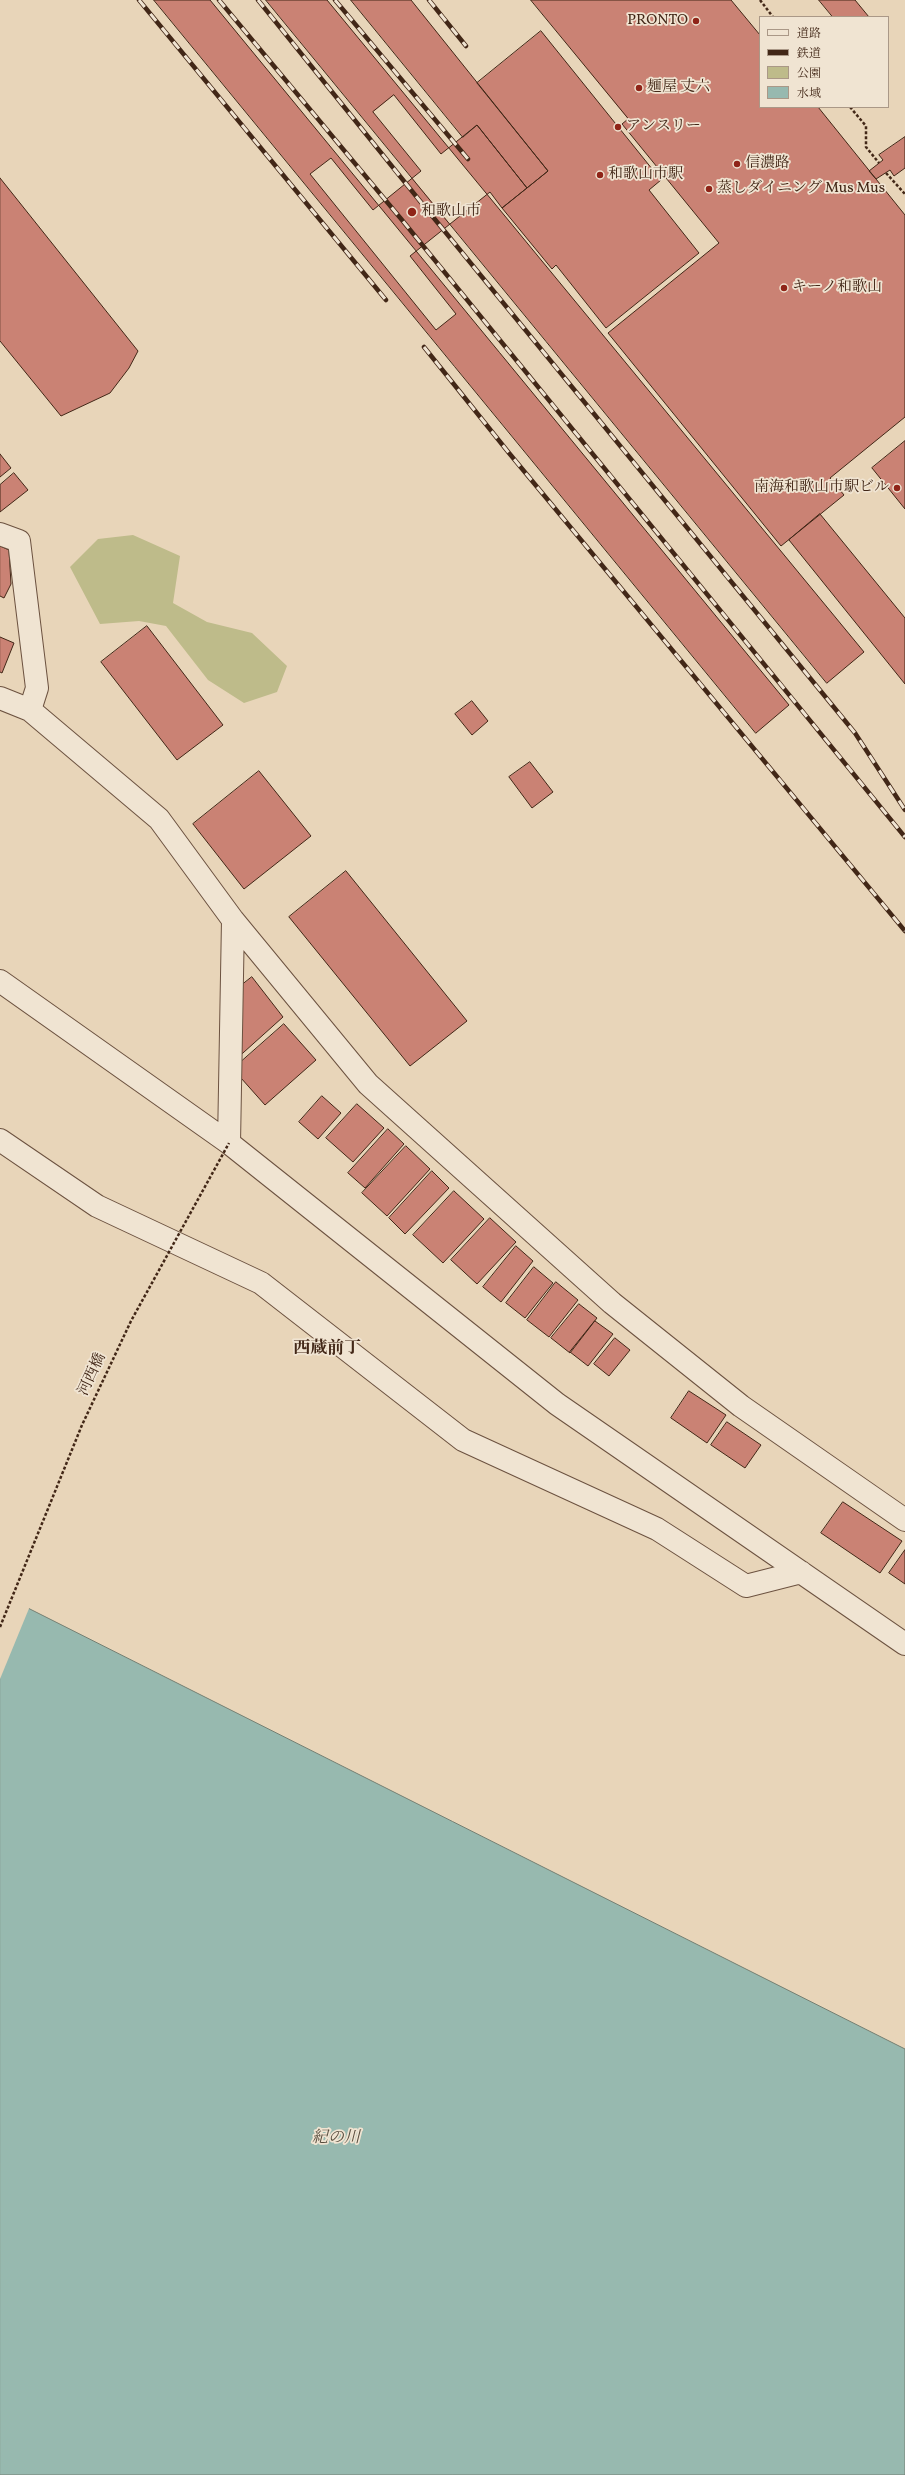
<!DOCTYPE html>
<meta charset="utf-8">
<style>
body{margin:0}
#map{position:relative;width:905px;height:2475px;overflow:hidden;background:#e8d5b9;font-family:Vollkorn,"Noto Serif JP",serif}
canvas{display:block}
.legend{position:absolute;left:759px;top:16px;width:130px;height:92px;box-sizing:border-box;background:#f0e4d2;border:1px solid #aa9887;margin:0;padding:5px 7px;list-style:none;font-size:12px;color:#422717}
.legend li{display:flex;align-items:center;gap:8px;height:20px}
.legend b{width:20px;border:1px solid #aa9887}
</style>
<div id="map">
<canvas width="905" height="2475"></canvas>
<ul class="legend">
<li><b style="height:5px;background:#f0e4d2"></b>道路</li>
<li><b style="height:5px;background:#422717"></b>鉄道</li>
<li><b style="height:11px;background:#bebb8a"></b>公園</li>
<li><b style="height:11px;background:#97b9af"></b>水域</li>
</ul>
</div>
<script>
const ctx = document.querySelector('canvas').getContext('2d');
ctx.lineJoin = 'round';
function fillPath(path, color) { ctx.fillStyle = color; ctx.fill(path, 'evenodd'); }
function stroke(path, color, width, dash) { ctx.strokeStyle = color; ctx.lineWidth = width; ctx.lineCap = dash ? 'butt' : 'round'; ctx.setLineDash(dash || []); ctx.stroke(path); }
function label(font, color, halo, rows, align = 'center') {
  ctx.font = font + ' Vollkorn,"Noto Serif JP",serif'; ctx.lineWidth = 3.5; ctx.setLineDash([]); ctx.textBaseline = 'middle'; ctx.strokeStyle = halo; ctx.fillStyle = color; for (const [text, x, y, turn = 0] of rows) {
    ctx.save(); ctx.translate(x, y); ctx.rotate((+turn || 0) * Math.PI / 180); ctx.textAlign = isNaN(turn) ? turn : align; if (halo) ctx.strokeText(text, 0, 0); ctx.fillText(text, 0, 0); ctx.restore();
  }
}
const green = new Path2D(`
 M133,535L180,556L173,603L207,622L252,633L287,666L277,692L244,703L208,680L166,626L139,621L100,624L70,567L98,539Z`);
const water = new Path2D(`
 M0,1594L905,2049V2475H0Z`);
const pier = new Path2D(`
 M0,1592L30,1606L0,1679Z`);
const building = new Path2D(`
 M154,0H210L789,705L756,733Z
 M266,0H327L864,652L827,683Z
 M351,0H411L548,171L527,188L477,125L463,137Z
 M531,0H731L760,35V107H818L905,215V417L830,478L844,495L781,546L608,333L719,243L622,124L628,119Z
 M819,0H855L869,17H833Z
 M541,31L661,180L649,190L699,253L606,328L556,265L552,269L502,208L548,171L477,83Z
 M394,95L441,154L477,125L527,188L502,208L490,192L410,256L456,314L436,330L310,174L331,158L373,210L421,171L373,112Z
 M905,137V168L894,176L890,170L876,179L869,171L883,160L879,155Z
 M0,178L138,351L129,368L110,393L61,416L0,341Z
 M905,441V509L872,468Z
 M0,454L11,468L0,477Z
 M14,473L28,490L0,512V485Z
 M820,514L905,618V684L789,540Z
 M0,546L9,550L11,584L4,598L0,596Z
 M147,626L223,725L177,760L101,662Z
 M0,637L14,643L2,673L0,672Z
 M472,701L488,721L472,735L455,714Z
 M530,762L553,792L532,808L509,777Z
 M259,771L311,836L244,889L193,824Z
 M346,871L467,1021L410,1066L289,917Z
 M252,977L283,1017L234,1061L238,988Z
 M284,1024L316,1060L265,1105L233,1069Z
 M322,1096L341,1113L318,1139L299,1122Z
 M357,1104L384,1128L353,1162L326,1138Z
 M388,1129L404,1144L365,1188L348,1173Z
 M406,1146L430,1169L387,1216L362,1193Z
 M432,1171L449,1188L405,1234L389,1218Z
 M454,1191L484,1219L443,1263L413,1235Z
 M490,1218L516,1242L477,1284L451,1260Z
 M516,1246L533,1261L501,1302L483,1287Z
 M534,1267L553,1283L525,1318L506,1303Z
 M556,1282L578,1300L549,1337L527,1320Z
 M579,1304L597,1318L570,1353L551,1338Z
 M595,1321L613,1334L588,1366L570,1352Z
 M615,1338L630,1350L609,1376L594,1364Z
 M689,1391L726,1415L707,1443L671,1418Z
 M727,1422L761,1445L745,1468L711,1445Z
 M843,1502L902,1541L880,1573L821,1533Z
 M905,1550V1584L889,1573Z`);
const path = new Path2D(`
 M760,0L773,17
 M850,107L866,126V147L879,163
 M886,173L905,194`);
const minor = new Path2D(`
 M0,534L19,541L37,688L30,710
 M0,698L30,710L159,819L233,920L368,1084L612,1303L741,1406L905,1520
 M0,981L229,1143L557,1404L905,1644
 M0,1140L97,1206L261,1283L463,1440L657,1529L746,1586L801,1572
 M229,1143L233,920`);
const rail = new Path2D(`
 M139,0L386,300
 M219,0L402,220L905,837
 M258,0L424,206L855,733L905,810
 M335,0L468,159
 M429,0L466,46
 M424,347L509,453L905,931`);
const pathBridge = new Path2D(`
 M0,1627L82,1425L131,1321L229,1143`);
const markers = [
 [696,21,4,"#8f2418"],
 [639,88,4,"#8f2418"],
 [618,127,4,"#8f2418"],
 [737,164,4,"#8f2418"],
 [600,175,4,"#8f2418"],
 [709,189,4,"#8f2418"],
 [412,212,5,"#8f2418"],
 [784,288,4,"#8f2418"],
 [897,488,4,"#8f2418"]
];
const poiNames = [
 ["PRONTO",688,21,"right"],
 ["麺屋 丈六",647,88],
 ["アンスリー",626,127],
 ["信濃路",745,164],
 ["和歌山市駅",608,175],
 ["蒸しダイニング Mus Mus",717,189],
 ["和歌山市",421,212],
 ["キーノ和歌山",792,288],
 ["南海和歌山市駅ビル",889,488,"right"]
];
const streetNames = [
 ["河西橋",93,1375,-65]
];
const waterNames = [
 ["紀の川",336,2139]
];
const quarterNames = [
 ["西蔵前丁",327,1350]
];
fillPath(green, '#bebb8a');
fillPath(water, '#97b9af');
stroke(water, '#757f72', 1);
fillPath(pier, '#e8d5b9');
fillPath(building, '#ca8274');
stroke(building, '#422717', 1);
stroke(minor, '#6c5240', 24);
stroke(path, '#422717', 2.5, [3, 2]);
stroke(minor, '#f0e4d2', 22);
stroke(rail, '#422717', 4.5);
stroke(rail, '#f0e4d2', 3, [9]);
stroke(pathBridge, '#422717', 2.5, [3, 2]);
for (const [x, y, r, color] of markers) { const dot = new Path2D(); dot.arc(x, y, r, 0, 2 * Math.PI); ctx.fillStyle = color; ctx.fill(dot); stroke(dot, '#f0e4d2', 1.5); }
label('15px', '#422717', '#f0e4d2', poiNames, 'left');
label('15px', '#422717', '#f0e4d2', streetNames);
label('italic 16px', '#574c3d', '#f0e4d2', waterNames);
label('bold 17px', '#422717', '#f0e4d2', quarterNames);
</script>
